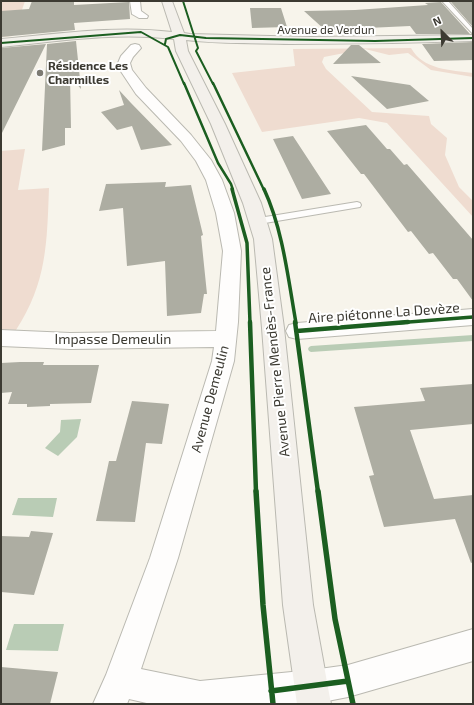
<!DOCTYPE html>
<meta charset="utf-8">
<style>
body{margin:0}
#map{position:relative;width:474px;height:705px;overflow:hidden;background:#f7f4eb;font-family:"Exo 2",sans-serif}
canvas{display:block}
.frame{position:absolute;inset:0;border:2px solid #3c3a32;pointer-events:none}
.north{position:absolute;left:422px;top:12px;width:40px;height:40px;-webkit-text-stroke:3px #fff;paint-order:stroke;rotate:336deg;font-size:11px;font-weight:700;line-height:16px;text-align:center;color:#3c3a32}
.north::after{content:'';display:block;margin:auto;width:14px;height:18px;background:#3c3a32;clip-path:polygon(50% 0,100% 100%,50% 72%,0 100%)}
</style>
<div id="map">
<canvas width="474" height="705"></canvas>
<div class="frame"></div>
<div class="north">N</div>
</div>
<script>
const ctx = document.querySelector('canvas').getContext('2d');
ctx.lineJoin = 'round';
function fillPath(path, color) { ctx.fillStyle = color; ctx.fill(path, 'evenodd'); }
function stroke(path, color, width, dash) { ctx.strokeStyle = color; ctx.lineWidth = width; ctx.lineCap = dash ? 'butt' : 'round'; ctx.setLineDash(dash || []); ctx.stroke(path); }
function label(font, color, halo, rows, align = 'center') {
  ctx.font = font + ' "Exo 2",sans-serif'; ctx.lineWidth = 4; ctx.setLineDash([]); ctx.textBaseline = 'middle'; ctx.strokeStyle = halo; ctx.fillStyle = color; for (const [text, x, y, turn = 0] of rows) {
    ctx.save(); ctx.translate(x, y); ctx.rotate((+turn || 0) * Math.PI / 180); ctx.textAlign = isNaN(turn) ? turn : align; if (halo) ctx.strokeText(text, 0, 0); ctx.fillText(text, 0, 0); ctx.restore();
  }
}
const green = new Path2D(`
 M1,1H25L13,36L1,37Z
 M411,48C423,70 451,70 473,73V77L431,70L408,53L389,55L365,49L324,57L322,62L326,69L372,112L429,116L431,124L447,138L445,155L459,187L473,201V217L387,123L359,118L262,132L232,73L295,66L293,49Z
 M25,149L18,190L49,188C47,242 47,283 16,330L1,329V151Z`);
const water = new Path2D(`
 M81,419L77,437L58,456L45,448L60,432L61,420Z
 M18,498H57L53,517L12,515Z
 M14,624H64L58,651L6,650Z`);
const stream = new Path2D(`
 M473,335V341L311,352L309,351L308,349L309,347L311,346Z`);
const building = new Path2D(`
 M32,1H74V5L129,2L130,19L74,23L75,30L1,37V11L29,9Z
 M473,1V27L451,2Z
 M441,2L470,34H416L410,26L325,30L304,11L355,10L428,5L425,3Z
 M250,8H281L287,27L252,28Z
 M76,41L81,89L70,76L71,128H65V145L42,151L47,44Z
 M473,42V60L434,61L422,44Z
 M46,44L1,135V48Z
 M351,45H359L381,63L333,64Z
 M351,76L410,85L429,101L387,109Z
 M119,90L131,103L172,145L141,150L132,126L117,130L101,112L124,105Z
 M366,125L387,149H390L404,165L407,164L473,240V301L457,279H453L433,253L429,254L411,231L408,232L364,174H361L327,131Z
 M293,136L331,194L302,199L273,139Z
 M166,182L165,187L191,185L203,235L201,236L207,294H204L201,313L167,316L165,261L127,266L123,208L99,211L106,184Z
 M20,362H44L43,365H99L91,403L50,404V406L27,407V404H8L12,392L1,393V363Z
 M473,384V424L410,430L434,499L473,495V562L471,563L455,519L384,527L369,476L374,475L354,407L425,401L420,388Z
 M132,401L169,404L162,444L146,443L135,522L96,521L109,461H116Z
 M31,531L53,533L34,595L1,592V536L29,537Z
 M1,667L58,672L50,704H1Z`);
const lane = new Path2D(`
 M442,1H448L473,29V34Z
 M357,202L360,203L361,205L360,207L259,224L255,221L259,218Z`);
const street = new Path2D(`
 M130,1H140L141,11L148,16L147,18H139L132,14Z
 M135,44L139,45L141,48L133,57L130,63L132,70L146,88L191,135L211,160L222,180L234,213L241,251L238,322L234,361L178,558L141,669L200,681L312,670L348,665L473,629V661L348,697L312,704H151L129,699L127,704H93L106,675L150,558L212,361L214,347L70,349L1,346V330L70,333L216,331L223,251L216,213L206,180L196,161L181,141L136,94L120,70L118,63L121,56L131,45Z
 M473,309V325L297,339L289,337L286,331L289,325L297,323Z`);
const secondary = new Path2D(`
 M162,1H172L184,33L190,34L310,37L473,35V41C412,43 351,44 290,44C255,43 220,44 186,40L188,51L225,124L261,203L272,239L284,328L313,605L331,704H297L283,605L262,328L254,239L243,203L211,124L176,51L174,39C116,32 59,41 1,47V39C58,34 115,25 172,32Z`);
const cyclewayFar4 = new Path2D(`
 M183,1L198,48L196,51L213,84
 M1,43L141,32L168,47L184,84
 M165,44L166,39L180,35L206,38L375,41L473,38`);
const cyclewayFar3 = new Path2D(`
 M184,83L218,163L231,184L233,190
 M213,83L264,190`);
const cyclewayFar2 = new Path2D(`
 M232,189L247,243L250,323
 M264,189C283,230 288,278 296,323
 M396,323L473,317`);
const cyclewayFar1 = new Path2D(`
 M250,322L256,492
 M295,322L318,492
 M297,331L408,322`);
const cycleway = new Path2D(`
 M256,491L263,605L273,704
 M318,491L335,619L353,704
 M271,691L348,681`);
const markers = [
 [40,73,4,"#7d7b73"]
];
const farStreetnames = [
 ["Avenue de Verdun",326,30]
];
const farPoinames = [
 ["Résidence Les",48,66],
 ["Charmilles",48,80]
];
const streetNames = [
 ["Aire piétonne La Devèze",384,313,-4],
 ["Impasse Demeulin",113,339],
 ["Avenue Pierre Mendès-France",275,362,-96],
 ["Avenue Demeulin",210,399,-75]
];
fillPath(green, '#efdcd0');
fillPath(water, '#b9ccb5');
fillPath(stream, '#b9ccb5');
fillPath(building, '#adada2');
stroke(lane, '#bab9b1', 2);
stroke(street, '#bab9b1', 2);
stroke(secondary, '#bab9b1', 2);
fillPath(lane, '#fefdfc');
fillPath(street, '#fefdfc');
fillPath(secondary, '#f3f0eb');
stroke(cyclewayFar4, '#1b5e20', 2);
stroke(cyclewayFar3, '#1b5e20', 2.5);
stroke(cyclewayFar2, '#1b5e20', 3.5);
stroke(cyclewayFar1, '#1b5e20', 4.5);
stroke(cycleway, '#1b5e20', 5.5);
for (const [x, y, r, color] of markers) { const dot = new Path2D(); dot.arc(x, y, r, 0, 2 * Math.PI); ctx.fillStyle = color; ctx.fill(dot); stroke(dot, '#fff', 1.5); }
label('12px', '#3c3a32', '#fff', farStreetnames);
label('bold 12px', '#3c3a32', '#fff', farPoinames, 'left');
label('14px', '#3c3a32', '#fff', streetNames);
</script>
